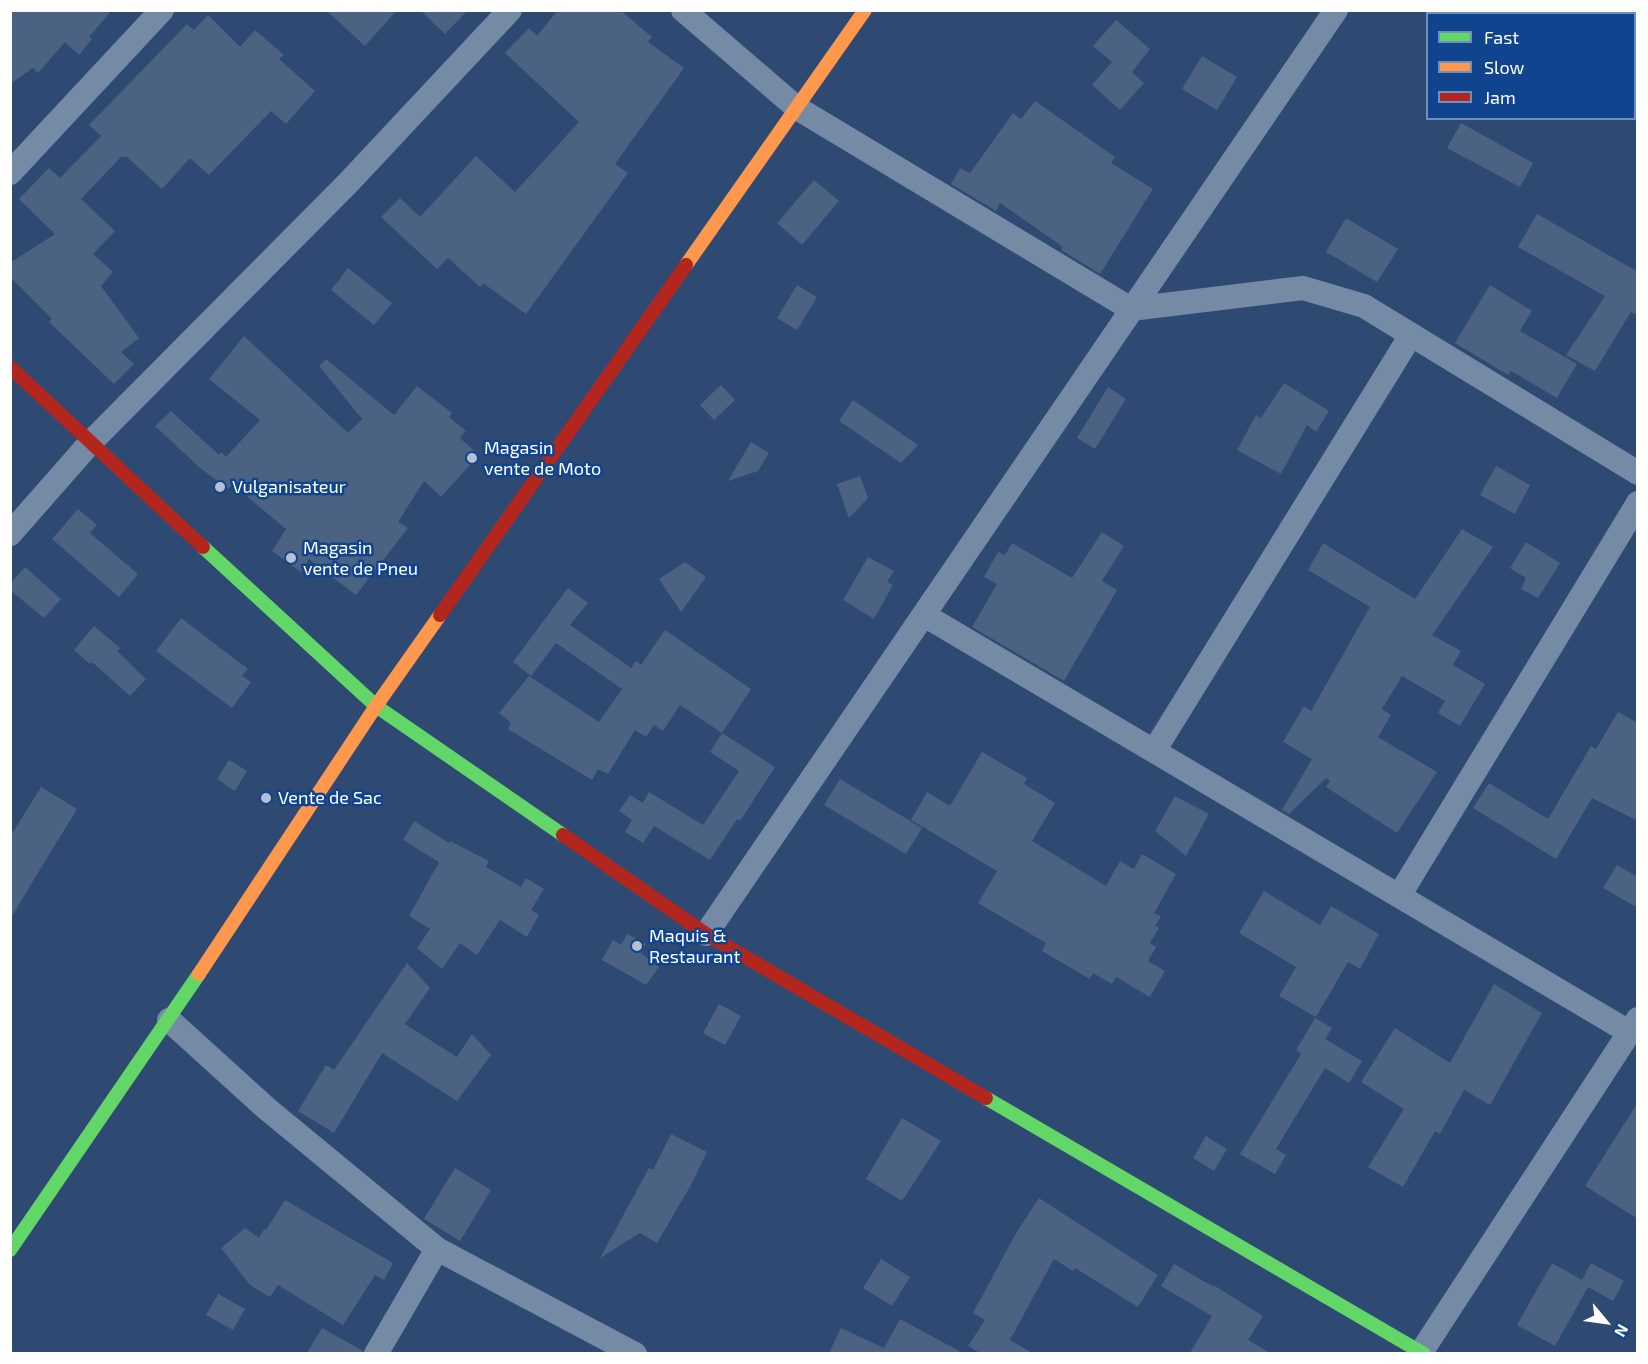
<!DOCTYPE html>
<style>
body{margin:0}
#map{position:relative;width:1648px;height:1364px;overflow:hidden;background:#2e4a72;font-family:"Exo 2",sans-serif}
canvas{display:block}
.frame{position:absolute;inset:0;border:12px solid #fff;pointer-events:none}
.legend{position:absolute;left:1426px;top:12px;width:210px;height:108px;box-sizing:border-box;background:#11448f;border:2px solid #708fbc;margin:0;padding:8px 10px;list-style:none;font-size:18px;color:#fff}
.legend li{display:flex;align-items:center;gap:12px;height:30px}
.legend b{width:30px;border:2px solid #708fbc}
.north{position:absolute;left:1576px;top:1292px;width:60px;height:60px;-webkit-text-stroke:4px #11448f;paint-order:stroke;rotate:119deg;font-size:16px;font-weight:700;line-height:24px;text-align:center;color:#fff}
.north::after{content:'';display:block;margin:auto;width:21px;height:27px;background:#fff;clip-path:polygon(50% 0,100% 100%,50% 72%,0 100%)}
</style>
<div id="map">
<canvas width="1648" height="1364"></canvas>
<div class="frame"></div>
<ul class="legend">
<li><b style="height:8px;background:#63d668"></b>Fast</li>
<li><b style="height:8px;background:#ff974d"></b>Slow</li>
<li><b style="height:8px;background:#b3261e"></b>Jam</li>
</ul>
<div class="north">N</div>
</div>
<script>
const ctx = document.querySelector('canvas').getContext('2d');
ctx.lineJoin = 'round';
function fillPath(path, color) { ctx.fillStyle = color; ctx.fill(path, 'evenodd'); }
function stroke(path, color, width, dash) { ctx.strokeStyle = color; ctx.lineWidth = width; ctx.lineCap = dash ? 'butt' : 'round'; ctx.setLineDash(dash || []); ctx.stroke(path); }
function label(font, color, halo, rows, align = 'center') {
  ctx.font = font + ' "Exo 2",sans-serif'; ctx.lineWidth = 5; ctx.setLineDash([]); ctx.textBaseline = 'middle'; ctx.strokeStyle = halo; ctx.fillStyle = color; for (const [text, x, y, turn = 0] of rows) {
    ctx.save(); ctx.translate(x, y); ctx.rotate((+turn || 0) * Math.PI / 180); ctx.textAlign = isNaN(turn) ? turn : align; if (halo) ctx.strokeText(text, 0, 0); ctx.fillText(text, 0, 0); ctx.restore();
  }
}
const building = new Path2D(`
 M10,10H112L89,37L92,39L79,55L65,42L38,73L33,68L10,84Z
 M326,10H397L365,46Z
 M420,10H468L445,34Z
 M558,10H620L652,37L648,42L684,68L615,164L628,173L526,314L483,283L480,287L448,258L437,269L381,217L400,198L420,217L476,156L515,192L579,122L505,53L529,28L537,36Z
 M208,15L240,47L255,30L284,55L279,59L315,91L286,124L271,111L209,175L190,158L162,189L126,156L125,158L122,156L81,199L115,231L93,254L113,272L101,286L139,338L121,352L134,364L114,384L49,322L52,319L10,277V263L55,234L19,199L49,168L60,178L101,136L89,125L187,24L194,30Z
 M1116,20L1150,49L1132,72L1144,83L1120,110L1092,85L1112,62L1093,46Z
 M1202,56L1237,77L1217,110L1182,89Z
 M1035,101L1115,157L1111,163L1153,189L1100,274L1061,250L1063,247L1000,203L996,211L951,184L960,168L970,173L1013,113L1021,119Z
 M1461,123L1533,163L1520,187L1447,148Z
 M814,180L839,201L802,245L777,223Z
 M1537,214L1638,272V316L1631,312L1595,371L1566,355L1605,296L1518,247Z
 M1346,218L1398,249L1377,282L1326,252Z
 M348,268L392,303L374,325L331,290Z
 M797,285L817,297L797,330L777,318Z
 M1490,285L1532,311L1520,331L1577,364L1557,398L1511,371L1508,375L1455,343Z
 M244,336L348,433L362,419L319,366L326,359L394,415L417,386L452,413L449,417L466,431L460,438L479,455L441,497L424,481L398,522L408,528L356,595L309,559L301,572L272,551L286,529L232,484L228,489L199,467L155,426L171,411L219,455L221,452L226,457L260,420L209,379Z
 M1284,383L1329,411L1316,432L1307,425L1281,474L1237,450L1256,415L1261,418Z
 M721,385L735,400L714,420L700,405Z
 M1108,387L1126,399L1095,449L1077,438Z
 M853,400L918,445L901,463L839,421Z
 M751,442L769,453L758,471L728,481Z
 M1496,466L1530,485L1515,514L1480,495Z
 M860,476L868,498L849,518L837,484Z
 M78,509L97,525L90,533L138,574L119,597L52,539Z
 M1462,529L1493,547L1432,635L1461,651L1453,665L1485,684L1460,726L1438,713L1445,701L1402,676L1382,709L1391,715L1378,737L1437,772L1397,833L1326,787L1330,781L1326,778L1289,814L1282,810L1312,759L1283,742L1304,706L1311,711L1370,607L1308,570L1323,543L1415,599Z
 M1102,532L1124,546L1102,581L1117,590L1064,681L972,627L997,584L984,577L998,552L1005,555L1012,543L1072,578Z
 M1526,542L1560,563L1538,598L1521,589L1526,578L1510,568Z
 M868,557L894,571L887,582L893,585L874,619L843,600Z
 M685,562L706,577L681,612L659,579Z
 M25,567L61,599L44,618L10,590V584Z
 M568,588L588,603L570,625L631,668L636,661L641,665L665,630L751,689L722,733L680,705L663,731L654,725L646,737L635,730L608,774L598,769L592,780L508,729L511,723L499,713L529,676L599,722L622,689L556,643L531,676L513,662Z
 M181,618L248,669L242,676L251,682L232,708L156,651Z
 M94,626L120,648L117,651L146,679L130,696L92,662L90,664L74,650Z
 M1618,712L1638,723V821L1592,798L1556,859L1473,808L1489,783L1548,819L1591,746L1596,749Z
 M722,733L775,767L740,821L737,819L710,860L654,826L643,843L625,832L632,820L619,811L630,795L643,803L649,792L703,825L739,771L710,752Z
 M982,752L1027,778L1024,784L1055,803L1032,841L1106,886L1120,861L1134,869L1142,854L1176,874L1154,913L1161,916L1155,926L1159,928L1150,943L1156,947L1148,961L1165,971L1150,997L1116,977L1112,984L1093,973L1090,979L1042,951L1046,943L978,903L997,871L911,820L927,792L950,806Z
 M229,760L247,771L235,791L217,779Z
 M840,779L922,828L906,854L824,805Z
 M41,787L77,809L10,919V837Z
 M1175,796L1209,814L1186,856L1155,831Z
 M414,821L449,843L450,841L489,861L486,867L521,887L526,878L544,889L531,910L539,915L527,937L500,920L477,955L460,943L442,969L417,948L430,929L409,916L439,862L403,840Z
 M1617,865L1638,877V908L1603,888Z
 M1264,891L1320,925L1331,906L1379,934L1360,969L1348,962L1316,1017L1279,996L1296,967L1239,933Z
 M627,934L646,944L641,953L659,967L646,985L602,960L613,940L621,945Z
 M407,963L430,988L405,1024L457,1057L472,1034L491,1055L457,1101L382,1053L334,1133L298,1111L326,1065L334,1070Z
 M1494,984L1542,1013L1490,1105L1464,1090L1440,1134L1435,1131L1403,1187L1368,1167L1404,1109L1361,1082L1395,1028L1450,1063Z
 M719,1004L741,1016L725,1045L703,1033Z
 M1315,1018L1332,1028L1325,1039L1362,1061L1349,1083L1325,1068L1276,1149L1286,1155L1275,1174L1240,1154L1301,1054L1296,1050Z
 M1638,1102V1219L1585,1186Z
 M902,1118L941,1141L902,1201L866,1179Z
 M671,1134L707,1152L691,1185L657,1243L640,1233L600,1258L649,1168L653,1170Z
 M1206,1136L1227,1149L1214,1171L1193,1158Z
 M455,1168L491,1190L460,1241L424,1219Z
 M1039,1198L1158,1275L1138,1307L1075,1268L1073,1271L1054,1259L1010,1340L1032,1353H980L968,1346L985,1320L973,1313L1016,1233Z
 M285,1200L393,1263L384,1280L375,1275L343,1325L278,1285L270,1297L250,1285L221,1248L245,1228L259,1238L264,1229L266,1230Z
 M881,1259L910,1277L892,1306L863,1288Z
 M1552,1263L1582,1280L1591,1263L1624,1281L1613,1301L1588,1287L1555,1346L1517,1325Z
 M1174,1264L1214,1287L1215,1286L1263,1316L1248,1340L1270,1353H1190L1212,1316L1161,1286Z
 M218,1294L245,1309L233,1330L206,1315Z
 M900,1319L963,1353H829L841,1328L884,1348Z
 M322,1328L363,1351L362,1353H307Z`);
const street = new Path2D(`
 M683,10L797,108L1131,309L1303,288L1364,306L1638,473
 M1566,10L1571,14
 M1611,14L1613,10
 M1634,51L1638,53
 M10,173L162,10
 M10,534L90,443L348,183L510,10
 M924,615L1629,1032
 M1154,751L1411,335
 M1399,896L1638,503
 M706,934L1336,10
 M169,1020L266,1108L437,1249L635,1354
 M376,1354L437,1249
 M1420,1354L1638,1019`);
const fast = new Path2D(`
 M203,547L376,706L563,835
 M986,1098L1424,1354
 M10,1250L199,974`);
const slow = new Path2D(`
 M686,265L865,10
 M199,974L376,706L440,615`);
const jam = new Path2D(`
 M10,367L203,547
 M440,615L686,265
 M563,835L706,934L986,1098`);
const markers = [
 [472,458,6,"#b6c0ce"],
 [220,487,6,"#b6c0ce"],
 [291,558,6,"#b6c0ce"],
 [266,798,6,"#b6c0ce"],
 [637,946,6,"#b6c0ce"]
];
const poiNames = [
 ["Magasin",484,448],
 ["vente de Moto",484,469],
 ["Vulganisateur",232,487],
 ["Magasin",303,548],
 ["vente de Pneu",303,569],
 ["Vente de Sac",278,798],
 ["Maquis &",649,936],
 ["Restaurant",649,957]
];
fillPath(building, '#4b6282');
stroke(street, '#758aa5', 24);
stroke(fast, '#63d668', 14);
stroke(slow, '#ff974d', 14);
stroke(jam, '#b3261e', 14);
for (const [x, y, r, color] of markers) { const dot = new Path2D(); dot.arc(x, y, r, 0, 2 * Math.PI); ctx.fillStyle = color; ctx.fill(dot); stroke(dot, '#11448f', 2); }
label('18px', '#fff', '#11448f', poiNames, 'left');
</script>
